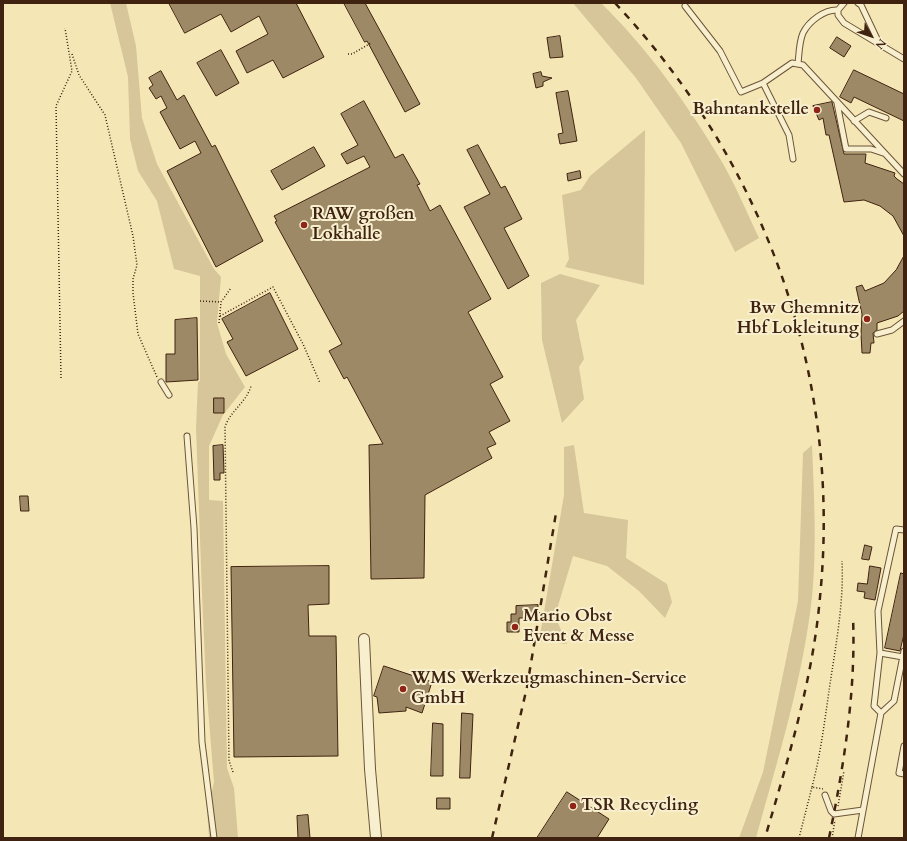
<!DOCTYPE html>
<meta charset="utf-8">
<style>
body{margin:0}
#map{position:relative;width:907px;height:841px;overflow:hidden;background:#f5e7b5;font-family:Cardo,serif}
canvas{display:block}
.frame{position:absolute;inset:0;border:4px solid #3f2310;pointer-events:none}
.north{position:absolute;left:851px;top:16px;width:40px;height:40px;-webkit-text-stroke:3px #f8efcf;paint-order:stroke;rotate:130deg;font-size:11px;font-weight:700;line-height:16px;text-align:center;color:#3f2310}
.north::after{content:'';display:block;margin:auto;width:14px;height:18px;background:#3f2310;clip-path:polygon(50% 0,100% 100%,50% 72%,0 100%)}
</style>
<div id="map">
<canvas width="907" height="841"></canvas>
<div class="frame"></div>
<div class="north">N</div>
</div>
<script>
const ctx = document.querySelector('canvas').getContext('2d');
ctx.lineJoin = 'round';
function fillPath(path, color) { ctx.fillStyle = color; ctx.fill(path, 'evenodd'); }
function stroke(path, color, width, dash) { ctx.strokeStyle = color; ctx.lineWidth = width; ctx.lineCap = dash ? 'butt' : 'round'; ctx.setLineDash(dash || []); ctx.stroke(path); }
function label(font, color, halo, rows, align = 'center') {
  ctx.font = font + ' Cardo,serif'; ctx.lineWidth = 4; ctx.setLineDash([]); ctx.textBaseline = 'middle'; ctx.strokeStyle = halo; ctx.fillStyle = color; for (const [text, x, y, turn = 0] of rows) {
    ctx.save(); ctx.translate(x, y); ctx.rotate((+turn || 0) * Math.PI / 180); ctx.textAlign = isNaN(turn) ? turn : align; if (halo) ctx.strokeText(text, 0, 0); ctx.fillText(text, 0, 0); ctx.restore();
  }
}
const green = new Path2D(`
 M110,3H126L136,46L142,118L157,164L214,269L221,277L217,323L226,354L245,387L223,415L209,446V500L223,501L227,768L234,788L238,838H209L206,794L212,791L214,782L206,684L202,594L196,428L198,382L200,381V276L174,269L157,201L138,171L130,139L128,77Z
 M573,3H601C648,49 688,105 722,162C736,186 747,213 759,238L735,252L681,143L636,78Z
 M645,130L644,285L565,267L569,259L562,195L581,190L590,176Z
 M560,274L600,285L576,320L584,359L579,367L584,399L562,423L542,340L541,283Z
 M574,445L584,513L628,520L626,558L667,584L672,602L665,618L639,591L607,566L573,556L555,616L567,644L539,641L564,495V447Z
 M812,445C814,496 817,546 812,597C803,679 778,758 756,838H739L763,772L798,601L803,453Z`);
const building = new Path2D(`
 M169,3H296L324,57L283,78L273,60L247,73L236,51L268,34L259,16L231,32L221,14L185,33Z
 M344,3H365L420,104L405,112L367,41L365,42Z
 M560,36L563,57L550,58L547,38Z
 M837,37L851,46L844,57L830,48Z
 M221,50L239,83L216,96L197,63Z
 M854,70L904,94V121L854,97L851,103L840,97Z
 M161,71L177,100L184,95L212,147L215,145L263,241L216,267L167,171L201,153L195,141L180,149L160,112L167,108L161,96L156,99L149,88L153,85L149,78Z
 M541,72L542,76L552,78L543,82V86L536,88L533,74Z
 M568,91L577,141L560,144L558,134L563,133L556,93Z
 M364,101L395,158L403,154L420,184L417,185L430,211L440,205L491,299L468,312L503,377L490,384L510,421L489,432L496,444L487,448L492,458L425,495L424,578L371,579L369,445L383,444L347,377L344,379L329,351L342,344L275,222L277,221L274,216L370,167L364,156L347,164L341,154L358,145L341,114Z
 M832,102L844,154H866L865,163L895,173L894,176L897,179L904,184V236L893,216L880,206L864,200L844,202L829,135H826L823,118L819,120L813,106Z
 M478,145L501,188L505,186L522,219L504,228L529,276L508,289L464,207L490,194L467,150Z
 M314,147L325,166L282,190L271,171Z
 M580,171L581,178L568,181L567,174Z
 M904,256V311L898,316L877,323V330L873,333L874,343H871L870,353H862L861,334L862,314L856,287L862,285L865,291L884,283L896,270Z
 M270,293L298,349L246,376L227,342L233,339L222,319Z
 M197,318L198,380L166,382V354H175V320Z
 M214,398H224V413H214Z
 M223,445L224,473H220V480H214L213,446Z
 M20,496H28L29,511H21Z
 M865,545L872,547L869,560L862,559Z
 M329,566V604L308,605L309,636H336L338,756L234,757L231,567Z
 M870,566L881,568L875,600L864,598L865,592L857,591L858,583L867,584Z
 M901,573L904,574V634L900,651L885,648Z
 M538,605V618H519V632H507V622H511V614H516V606Z
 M384,666L432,682L422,713L406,707V711L379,713L377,697L374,696Z
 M462,713L473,714L470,778H460Z
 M433,723L443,724V776H431Z
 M567,792L609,819L597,838H537Z
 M437,798H450V809H437Z
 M308,815L310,838H298L297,816Z`);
const path = new Path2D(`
 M72,54L79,75L105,115L133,236L137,265L133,279V293L138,334L157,377
 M348,54H352L371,43
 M200,301L221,302
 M220,316L273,287L303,344L320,383
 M219,323L221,302L231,288
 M859,334H861
 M61,378L56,106L72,71L65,28
 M233,772L229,761L225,427C230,411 246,403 251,386
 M812,787C821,753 825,718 830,684C836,644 844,602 842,561
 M838,806L844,771
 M799,838L812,787L823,789
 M832,838L835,820`);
const service = new Path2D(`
 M844,3L838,10V15L844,23L904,59
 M858,3L861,5L879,43
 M685,6L720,51L741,92L763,83L789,135L793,159
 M798,64C799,55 799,42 803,33C809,21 825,9 838,10
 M763,83L792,63L803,65L904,174
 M837,103L846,149H871L883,153
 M854,121L869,112L886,118
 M877,334L892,330L904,321
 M161,382L169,395
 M187,436L194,528L202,742L214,838
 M880,653L903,657
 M881,713L874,706L880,653L878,611L896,529L904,530
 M904,746L899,773L904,774
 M825,795L831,811L834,814L863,810
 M858,838L881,713L894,701L904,651`);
const minor = new Path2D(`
 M364,639L370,769L376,838`);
const rail = new Path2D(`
 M615,3C766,164 842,377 820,597C813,679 788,759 765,838
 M492,838L527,687L556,513
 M829,838C844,765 856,691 853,617`);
const markers = [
 [817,110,4,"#8f2418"],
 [304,225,4,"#8f2418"],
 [867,319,4,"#8f2418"],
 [515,627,4,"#8f2418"],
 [403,689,4,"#8f2418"],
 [573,806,4,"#8f2418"]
];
const poiNames = [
 ["Bahntankstelle",809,110,"right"],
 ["RAW großen",312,215],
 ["Lokhalle",312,235],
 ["Bw Chemnitz",859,309,"right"],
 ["Hbf Lokleitung",859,329,"right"],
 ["Mario Obst",523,617],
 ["Event & Messe",523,637],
 ["WMS Werkzeugmaschinen-Service",411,679],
 ["GmbH",411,699],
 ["TSR Recycling",581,806]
];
fillPath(green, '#d6c699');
fillPath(building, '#9e8966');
stroke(building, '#3f2310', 1);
stroke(service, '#6c5439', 7);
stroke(minor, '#6c5439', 12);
stroke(path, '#3f2310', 1.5, [1, 2]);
stroke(service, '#f8efcf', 5);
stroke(minor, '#f8efcf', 10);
stroke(rail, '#3f2310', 2.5, [7, 7]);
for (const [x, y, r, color] of markers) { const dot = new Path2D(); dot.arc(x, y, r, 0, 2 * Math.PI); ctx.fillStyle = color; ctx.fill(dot); stroke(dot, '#f8efcf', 1.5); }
label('bold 17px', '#3f2310', '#f8efcf', poiNames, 'left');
</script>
